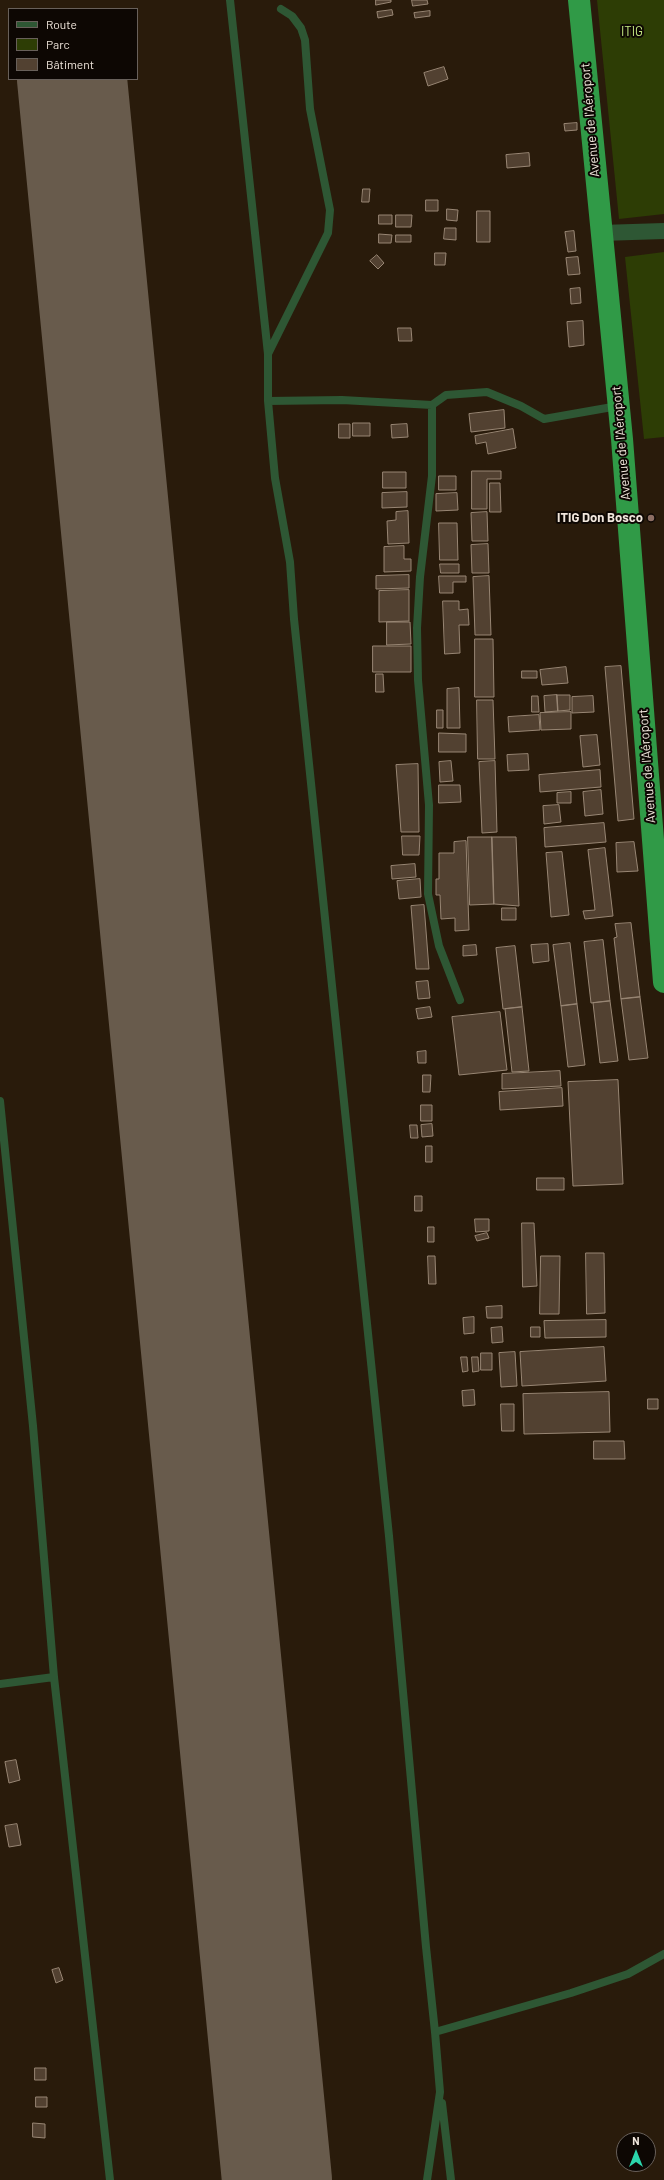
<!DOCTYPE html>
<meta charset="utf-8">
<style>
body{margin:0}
#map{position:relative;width:664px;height:2180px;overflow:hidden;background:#291b0b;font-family:Barlow,sans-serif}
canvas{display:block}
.legend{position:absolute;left:8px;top:8px;width:130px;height:72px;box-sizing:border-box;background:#0d0703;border:1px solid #68605a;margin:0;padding:5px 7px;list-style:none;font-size:12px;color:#f0e6dc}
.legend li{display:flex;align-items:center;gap:8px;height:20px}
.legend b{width:20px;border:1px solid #68605a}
.north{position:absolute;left:616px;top:2132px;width:40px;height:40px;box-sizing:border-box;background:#0d0703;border:1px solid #68605a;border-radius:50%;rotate:0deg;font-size:11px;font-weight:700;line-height:16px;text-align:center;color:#f0e6dc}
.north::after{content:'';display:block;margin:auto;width:14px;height:18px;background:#2bd5ac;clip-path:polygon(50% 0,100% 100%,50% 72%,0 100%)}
</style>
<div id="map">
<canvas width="664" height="2180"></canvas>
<ul class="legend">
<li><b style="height:5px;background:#2e5734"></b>Route</li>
<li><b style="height:11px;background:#2d3d05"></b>Parc</li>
<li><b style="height:11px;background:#524131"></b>Bâtiment</li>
</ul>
<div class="north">N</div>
</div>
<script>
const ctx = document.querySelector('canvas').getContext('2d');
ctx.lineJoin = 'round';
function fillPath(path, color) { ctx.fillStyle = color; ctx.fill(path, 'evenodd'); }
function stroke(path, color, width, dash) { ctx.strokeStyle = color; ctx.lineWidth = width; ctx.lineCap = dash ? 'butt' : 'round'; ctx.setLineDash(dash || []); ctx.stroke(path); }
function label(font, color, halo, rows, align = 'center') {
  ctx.font = font + ' Barlow,sans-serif'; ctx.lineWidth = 4; ctx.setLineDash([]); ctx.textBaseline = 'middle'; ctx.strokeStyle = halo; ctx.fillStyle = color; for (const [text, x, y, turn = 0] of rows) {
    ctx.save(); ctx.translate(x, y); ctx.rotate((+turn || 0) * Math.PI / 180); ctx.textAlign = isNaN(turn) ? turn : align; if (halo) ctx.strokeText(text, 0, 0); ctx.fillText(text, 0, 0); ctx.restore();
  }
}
const green = new Path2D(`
 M597,0H664V214L619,219Z
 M664,252V437L644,439L625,257Z`);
const runway = new Path2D(`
 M72,79L277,2180`);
const building = new Path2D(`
 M376,0H391V2L376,5Z
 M412,0H427L428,4L413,6Z
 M392,10L393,15L378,18L377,12Z
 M430,11V16L415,18L414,13Z
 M444,67L448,79L428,86L424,73Z
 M577,123V130L565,131L564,124Z
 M529,153L530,166L507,168L506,155Z
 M363,189H370L369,202H362Z
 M426,200H438V211H426Z
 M447,209L458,210L457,221L447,220Z
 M477,211H490V242H477Z
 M379,215H392V224H379Z
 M396,215H412L411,227H396Z
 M445,228H456V240L444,239Z
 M574,231L576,251L568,252L565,232Z
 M379,234L392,235L391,243H379Z
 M396,235H411V242H396Z
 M435,253H446L445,265H435Z
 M377,255L384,263L378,269L370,261Z
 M578,257L580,274L568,275L566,258Z
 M580,288L581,303L571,304L570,289Z
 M583,321L584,345L569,347L567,322Z
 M398,328H411L412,341H399Z
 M504,410L505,428L471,432L469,414Z
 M353,423H370V436H353Z
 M339,424H350V438H339Z
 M407,424L408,437L392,438L391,425Z
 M513,429L516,448L488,454L486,442L476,444L475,436Z
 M472,471H501V479H487V509H472Z
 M383,472H406V488H383Z
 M439,476H456V490H439Z
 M490,483H500L501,512H490Z
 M407,492V507L382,508V493Z
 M457,493L458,510L436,511V494Z
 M408,511L409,543L388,544L387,521L396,520V512Z
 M487,512L488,541H472L471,513Z
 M439,523H457L458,560H440Z
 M488,544L489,573H472L471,545Z
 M404,546V559H411V571L384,572V547Z
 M440,564H459V573H441Z
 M409,575V588L376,589V576Z
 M439,576H466V582H453V593H440Z
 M489,576L491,635H475L473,577Z
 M409,590V621L379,622V591Z
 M443,601H459V610L468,609L469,625H459L460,653L445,654Z
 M387,622H410L411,644L387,645Z
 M475,639H493L494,697H475Z
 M373,646H411V672H373Z
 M621,666L634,819L618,821L605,667Z
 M566,667L568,683L542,685L540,670Z
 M522,671H537V678H522Z
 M376,674H383L384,692H376Z
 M459,688L460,728H447V689Z
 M557,695L558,711L545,712L544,696Z
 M557,695H570V710L558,711Z
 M532,696H538L539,712H532Z
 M593,696L594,712L572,713V697Z
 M477,700H493L495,759H478Z
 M437,710H443V728H437Z
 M571,712V729L541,730L540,713Z
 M539,715L540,730L509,732L508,717Z
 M439,733L466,734V752H439Z
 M597,735L600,765L583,767L580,736Z
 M528,754L529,770L508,771L507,755Z
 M451,761L453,781L440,782L439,762Z
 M495,761L497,832L482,833L479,762Z
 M418,764L419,832H401L396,765Z
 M600,770L601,787L540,792L539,775Z
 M439,785H460L461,802L439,803Z
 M601,790L603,814L585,816L583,792Z
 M571,792V803H557V793Z
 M559,805L561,822L544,824L543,806Z
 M604,823L606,842L545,847L544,828Z
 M402,836H420L419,855H403Z
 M468,837H492L494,904L470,905Z
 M492,837H516L519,906L494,904Z
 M466,841L469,930L455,931V918L441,919L440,895H436V879H439V853H454V842Z
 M634,842L638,871L617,872L616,843Z
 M605,848L613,916L585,919L583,911L595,910L588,850Z
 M562,852L569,915L551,917L546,853Z
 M415,864L416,877L392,879L391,866Z
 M420,879L421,897L399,899L397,881Z
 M424,905L429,969H416L411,906Z
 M502,908H516V920H502Z
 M631,923L640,997L621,999L614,938L617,937L615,924Z
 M603,940L610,1001L591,1003L584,942Z
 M570,943L577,1004L561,1006L553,945Z
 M548,944L549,961L533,963L531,945Z
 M476,945L477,955L463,956V946Z
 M515,946L522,1007L503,1009L496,948Z
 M428,981L430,998L418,999L416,982Z
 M640,997L648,1058L629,1060L621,999Z
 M610,1001L618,1061L600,1063L593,1003Z
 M577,1004L585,1065L568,1067L561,1006Z
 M430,1007L432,1017L418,1019L416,1009Z
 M522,1007L529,1071L512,1072L505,1009Z
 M500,1012L507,1070L459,1075L452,1017Z
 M426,1051V1063H418L417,1052Z
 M560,1071L561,1086L502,1089V1074Z
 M423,1075H431L430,1092H423Z
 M618,1080L623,1184L573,1186L568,1082Z
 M562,1088L563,1106L500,1110L499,1092Z
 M421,1105H432V1121H421Z
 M432,1124L433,1136L422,1137L421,1125Z
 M410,1125H417L418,1138H411Z
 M426,1146H432V1162H426Z
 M537,1178H564V1190H537Z
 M415,1196H422V1211H415Z
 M475,1219H489V1231L476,1232Z
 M522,1223H534L537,1286L523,1287Z
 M428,1227H434V1242H428Z
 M487,1233L489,1238L477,1241L475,1236Z
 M586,1253H604L605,1313L587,1314Z
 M428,1256H435L436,1284H429Z
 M541,1256H560L559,1314H540Z
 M502,1306V1318H487L486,1307Z
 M474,1317V1333L464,1334L463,1318Z
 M606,1320V1337L545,1338L544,1321Z
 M502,1327L503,1342L492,1343L491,1328Z
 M531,1327H540V1337H531Z
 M604,1347L606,1381L522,1386L520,1352Z
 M515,1352L517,1386L501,1387L499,1353Z
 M481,1353H492V1370H481Z
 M461,1357H467L468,1371L463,1372Z
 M472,1357H478L479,1371L473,1372Z
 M474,1390L475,1405L463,1406L462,1391Z
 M609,1392L610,1432L524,1434L523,1394Z
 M648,1399H658V1409H648Z
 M501,1404H514V1431H502Z
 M594,1441H624L625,1459H594Z
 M16,1760L20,1780L9,1783L5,1762Z
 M17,1824L21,1845L9,1847L5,1826Z
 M59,1968L63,1980L56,1983L52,1970Z
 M35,2068H46V2080H35Z
 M36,2097H47V2107H36Z
 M33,2123L45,2124V2138L33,2137Z`);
const service = new Path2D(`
 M230,0L268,354
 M281,9L292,16L301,28L305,40L310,109L330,210L328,233L268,354V401L275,478L290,562L294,619L389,1536L426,1947L435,2032L440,2092L427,2180
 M268,401L342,400L432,405L446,395L487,392L521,406L544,419L618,406
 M432,405V476L420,577L417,628L418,680L429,805L428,894L439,946L460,1000
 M0,1101L33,1426L54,1677L110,2180
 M0,1684L54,1677
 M435,2032L571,1993L628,1974L664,1954
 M442,2103L451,2180`);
const minor = new Path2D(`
 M601,233L664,231`);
const trunk = new Path2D(`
 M579,0L622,439L664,982`);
const markers = [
 [651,518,4,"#8d6e63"]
];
const parkNames = [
 ["ITIG",632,32]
];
const streetNames = [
 ["Avenue de l'Aéroport",590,120,-95],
 ["Avenue de l'Aéroport",621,443,-95],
 ["Avenue de l'Aéroport",647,766,-94]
];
const poiNames = [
 ["ITIG Don Bosco",643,518]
];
fillPath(green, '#2d3d05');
stroke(runway, '#685b4c', 110);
fillPath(building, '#524131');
stroke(building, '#988674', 1);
stroke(service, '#2e5734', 8);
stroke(minor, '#2e5734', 16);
stroke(trunk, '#309a47', 22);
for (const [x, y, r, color] of markers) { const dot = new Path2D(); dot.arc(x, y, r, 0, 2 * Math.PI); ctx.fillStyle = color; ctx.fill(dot); stroke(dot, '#0d0703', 1.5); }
label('13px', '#c7eb84', '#0d0703', parkNames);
label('13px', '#f0e6dc', '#0d0703', streetNames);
label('bold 13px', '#f0e6dc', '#0d0703', poiNames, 'right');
</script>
